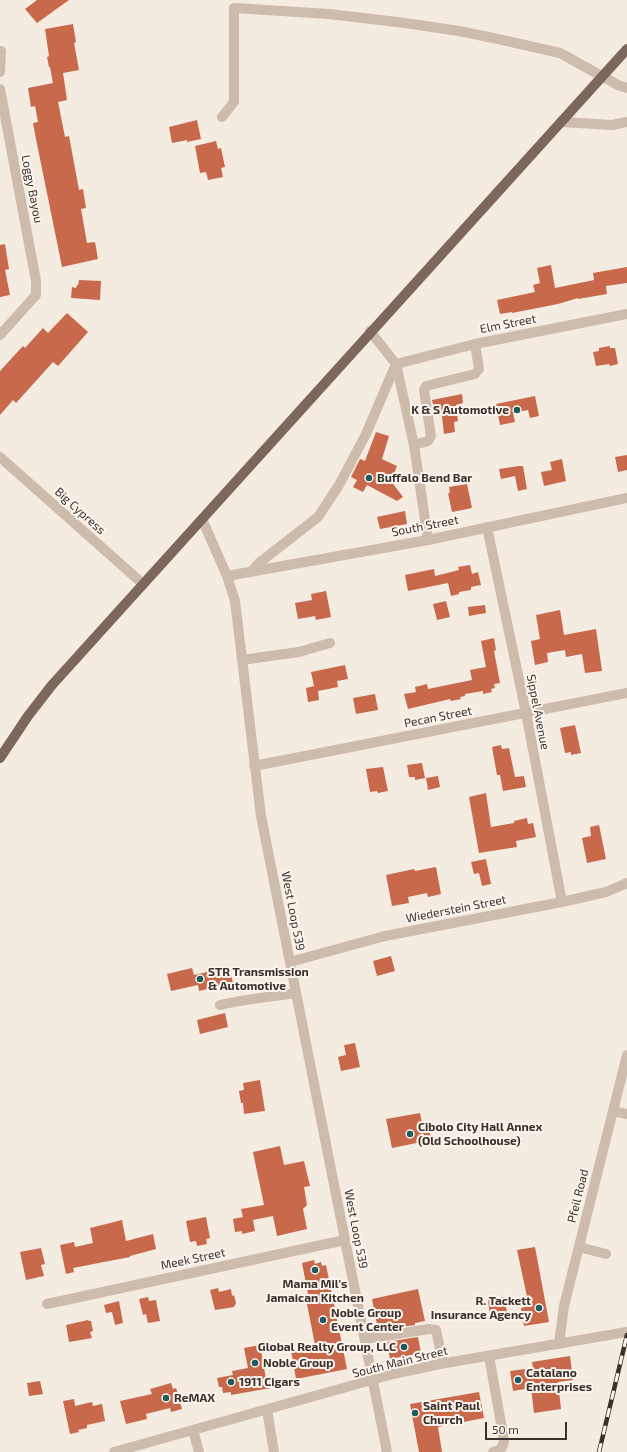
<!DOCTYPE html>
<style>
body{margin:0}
#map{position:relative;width:627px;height:1452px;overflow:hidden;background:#f4ebe1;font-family:"Exo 2",sans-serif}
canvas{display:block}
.scale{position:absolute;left:485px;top:1422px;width:82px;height:18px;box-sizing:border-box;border:2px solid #3b302b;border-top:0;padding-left:5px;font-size:12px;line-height:14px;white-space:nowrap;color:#3b302b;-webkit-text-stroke:3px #fbf5ee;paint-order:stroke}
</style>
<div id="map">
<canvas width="627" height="1452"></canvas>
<div class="scale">50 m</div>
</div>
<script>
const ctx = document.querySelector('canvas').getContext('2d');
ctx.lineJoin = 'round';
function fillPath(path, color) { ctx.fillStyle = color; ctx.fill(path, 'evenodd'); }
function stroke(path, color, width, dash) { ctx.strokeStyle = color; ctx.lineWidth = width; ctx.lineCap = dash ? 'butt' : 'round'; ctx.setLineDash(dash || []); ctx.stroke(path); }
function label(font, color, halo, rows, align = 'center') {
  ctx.font = font + ' "Exo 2",sans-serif'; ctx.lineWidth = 4; ctx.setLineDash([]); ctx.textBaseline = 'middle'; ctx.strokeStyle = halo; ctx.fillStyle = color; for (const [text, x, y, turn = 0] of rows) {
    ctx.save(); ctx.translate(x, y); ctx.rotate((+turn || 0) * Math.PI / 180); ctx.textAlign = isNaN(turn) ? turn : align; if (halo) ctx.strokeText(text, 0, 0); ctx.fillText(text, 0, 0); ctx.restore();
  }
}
const building = new Path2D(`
 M37,0H69L37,23L25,9Z
 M73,24L76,42L74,43L79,70L63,73L67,100L58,102L65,137L69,136L79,190L83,189L86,208L81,209L87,243L95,242L98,259L62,267L35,134L33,123L38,122L35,106L31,107L28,88L53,83L50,67H49L47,57L49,56L45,29Z
 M197,120L201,139L187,142V140L172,143L169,127Z
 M216,141L218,149L221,148L225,167L221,168L223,177L208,180L206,172L200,173L195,146Z
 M5,244L9,269L5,270L10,295L0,297V245Z
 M551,265L555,288L594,280L593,273L627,267V283L606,286L607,294L578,299V298L558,304L512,313V312L500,314L497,300L535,292L533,285L540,283L537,268Z
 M79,280L101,281L100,300L71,298L72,287L76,288L77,285H78Z
 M67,313L88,332L58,366L53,362L16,403L13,400L0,415V371L23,346L25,348L43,328L48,333Z
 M610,346V348H615L618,364L610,366L609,364L596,366L593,352L599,351V348Z
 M462,394L463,403L456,405L458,421L454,422L455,432L444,434L441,408L434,409L432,400Z
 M535,396L539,416L530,418L528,410L513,413L515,422L500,425L496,404Z
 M376,432L389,436L382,459L397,466L391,481L403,497L397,501L367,485L363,492L353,487L357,480L351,477L360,459L365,461Z
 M627,455V470L618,472L615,457Z
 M562,459L566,481L544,486L541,472L552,470L550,462Z
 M519,466H523L527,489L518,491L515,476L501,479L499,469Z
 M467,484L472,508L452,512L448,493H450L449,487Z
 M405,511L407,524L380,529L377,517Z
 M470,565L472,574L478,572L481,585L471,587V590L459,592V594L451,596L448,583L408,591L405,575L434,569L435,576L459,570L458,567Z
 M326,591L331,617L316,620L315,616L298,619L295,603L312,600L311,594Z
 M446,601L450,617L437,620L433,604Z
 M485,605L486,613L469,616L468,607Z
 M560,610L564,635L596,629L602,671L585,673L582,654L566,657L565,650L547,653L548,662L535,665L531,641L540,639L536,615Z
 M494,638L496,650L494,651L500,683L494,684L495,688L491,689L492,692L483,694V691L465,694V696L460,697L461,699L451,701L450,699L408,709L404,694L416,692L415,687L427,684L428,689L472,680L470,670L486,667L481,641Z
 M345,665L348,679L337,681L338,687L318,691L319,700L308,702L306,688L314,686L311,672Z
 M375,694L378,710L356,714L353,698Z
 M575,725L581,753L571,755V752L565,753L560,728Z
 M501,745L502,749L509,748L515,777L524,776L526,787L503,791L500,775H497L492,747Z
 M422,763L425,778L415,780V777H409L407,765Z
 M383,767L388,791L378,793L377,791L370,792L366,769Z
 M438,776L440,787L428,790L426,778Z
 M486,793L491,827L514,823V821L527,818L528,824L533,823L536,837L516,841L517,847L479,853L469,797Z
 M599,825L606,859L587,863L582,838L591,836L590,827Z
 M486,859L491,884L482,886L479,873L474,874L471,862Z
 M436,867L441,894L428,897L427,893L408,897L409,903L392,906L386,875L414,869L415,871Z
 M391,956L395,971L377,976L373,961Z
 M229,967L233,983L199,991L198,985L171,991L167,974L192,968L194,975Z
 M225,1013L228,1027L200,1034L197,1020Z
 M355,1043L360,1067L341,1071L338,1057L346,1055L344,1045Z
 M260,1080L265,1111L244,1114L243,1103H241L239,1091L244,1090L243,1083Z
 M420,1113L423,1128L429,1127L431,1140L392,1148L386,1119Z
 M280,1146L284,1165L304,1161L310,1186L304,1187L307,1205L303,1209L307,1229L277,1236L273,1216L253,1220L255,1231L242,1234V1231L235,1232L233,1219L243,1217L241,1209L264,1205L253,1152Z
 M206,1217L210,1238L206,1239L207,1244L197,1246L196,1241L190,1242L186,1221Z
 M122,1220L126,1241L153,1234L156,1249L130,1256V1257L73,1268L74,1272L66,1274L60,1245L74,1242L75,1247L93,1243L90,1228Z
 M535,1247L549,1322L524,1326L521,1308L529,1306L517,1250Z
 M41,1248L45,1264L41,1265L44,1276L26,1280L20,1252Z
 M314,1260L315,1264L321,1262L322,1266L326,1265L347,1369L296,1379L291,1350L315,1345L305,1294H308L302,1263Z
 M218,1288L219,1292L231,1289L232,1296L234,1295L236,1303L234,1307L215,1310L210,1290Z
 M418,1289L425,1321L415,1323V1325L378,1330L372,1299Z
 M148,1297L149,1301L156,1300L160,1321L148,1323L146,1314L143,1315L139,1299Z
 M504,1297L507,1312L490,1315L488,1300Z
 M119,1301L123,1323L115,1325L112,1312L106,1313L104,1305Z
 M88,1320L89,1321H91L93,1331L90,1332L92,1338L69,1342L66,1325Z
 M418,1337L421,1353L390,1359L387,1342Z
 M260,1345L266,1379L269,1378L271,1388L231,1395V1392L223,1393L222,1387H219L217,1378L233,1375L232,1371L248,1368L244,1348Z
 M570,1356L573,1380L558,1382L561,1409L534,1413L531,1388L513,1391L510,1371L533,1368L532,1362Z
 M40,1381L43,1394L29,1396L27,1383Z
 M171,1383L173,1389L176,1388L182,1409L171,1412L170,1408L146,1414L147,1419L126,1424L120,1401L152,1394L150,1389Z
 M479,1392L484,1418L438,1427L442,1452H419L410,1404Z
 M74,1399L75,1406L92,1402L93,1406L102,1404L105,1421L87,1425V1428L78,1430L79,1432L70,1434L63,1401Z`);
const minor = new Path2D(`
 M0,72L1,51
 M0,89L36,281V295L0,335
 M222,117L234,102V8L329,14L405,23L459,31L498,39L560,53L618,85L627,88
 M561,122L612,125L627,122
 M370,331L396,364L414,445L428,540
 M414,445L428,441L431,436L424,390L426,386L475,374L479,369L475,344
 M0,457L143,584
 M202,519L227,576L235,601L261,816L387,1452
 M487,527L526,713L562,902
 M251,572L259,563L318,517L339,485L366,434L396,364L475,344L627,314
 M227,576L428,540L627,498
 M242,660L299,652L330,643
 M254,766L627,693
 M290,962L385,936L562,902L606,892L627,883
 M220,1005C245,999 271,997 296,993
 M613,1111L627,1114
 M579,1247L606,1254
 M47,1304L345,1240
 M365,1339L429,1329L436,1330L443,1363
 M559,1344L564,1306L627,1055
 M489,1356L504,1440C504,1447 500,1451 493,1452
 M267,1410L274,1452
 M193,1430L199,1452
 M114,1452L393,1374L440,1364L627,1332`);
const major = new Path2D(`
 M0,758L28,716L52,685L627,49`);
const rail = new Path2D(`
 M599,1452L627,1335`);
const markers = [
 [517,410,4,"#1f5a5e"],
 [369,478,4,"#1f5a5e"],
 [200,979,4,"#1f5a5e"],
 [410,1134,4,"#1f5a5e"],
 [315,1270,4,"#1f5a5e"],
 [539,1308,4,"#1f5a5e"],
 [323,1320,4,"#1f5a5e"],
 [404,1347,4,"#1f5a5e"],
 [255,1363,4,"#1f5a5e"],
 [518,1380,4,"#1f5a5e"],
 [231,1382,4,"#1f5a5e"],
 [166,1398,4,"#1f5a5e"],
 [415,1413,4,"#1f5a5e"]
];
const streetNames = [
 ["Loggy Bayou",32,189,79],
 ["Elm Street",508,324,-11],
 ["Big Cypress",80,511,42],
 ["South Street",425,526,-11],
 ["Sippel Avenue",538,712,79],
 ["Pecan Street",438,717,-11],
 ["Wiederstein Street",456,909,-11],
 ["West Loop 539",293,911,79],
 ["Pfeil Road",578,1196,-76],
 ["West Loop 539",356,1229,79],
 ["Meek Street",193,1259,-12],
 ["South Main Street",400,1362,-14]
];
const poiNames = [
 ["K & S Automotive",509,410,"right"],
 ["Buffalo Bend Bar",377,478],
 ["STR Transmission",208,972],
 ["& Automotive",208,986],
 ["Cibolo City Hall Annex",418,1127],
 ["(Old Schoolhouse)",418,1141],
 ["Mama Mil's",315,1284,"center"],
 ["Jamaican Kitchen",315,1298,"center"],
 ["R. Tackett",531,1301,"right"],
 ["Insurance Agency",531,1315,"right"],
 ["Noble Group",331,1313],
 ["Event Center",331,1327],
 ["Global Realty Group, LLC",396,1347,"right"],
 ["Noble Group",263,1363],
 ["Catalano",526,1373],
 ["Enterprises",526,1387],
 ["1911 Cigars",239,1382],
 ["ReMAX",174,1398],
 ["Saint Paul",423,1406],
 ["Church",423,1420]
];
fillPath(building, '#c8694b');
stroke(minor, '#cdbbac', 10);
stroke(major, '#7d675c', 10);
stroke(rail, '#3b302b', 4.5);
stroke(rail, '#fbf5ee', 3, [9]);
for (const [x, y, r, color] of markers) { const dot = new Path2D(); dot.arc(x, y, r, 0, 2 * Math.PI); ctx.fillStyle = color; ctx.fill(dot); stroke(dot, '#fbf5ee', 1.5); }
label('12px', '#3b302b', '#fbf5ee', streetNames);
label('bold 12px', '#3b302b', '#fbf5ee', poiNames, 'left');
</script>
